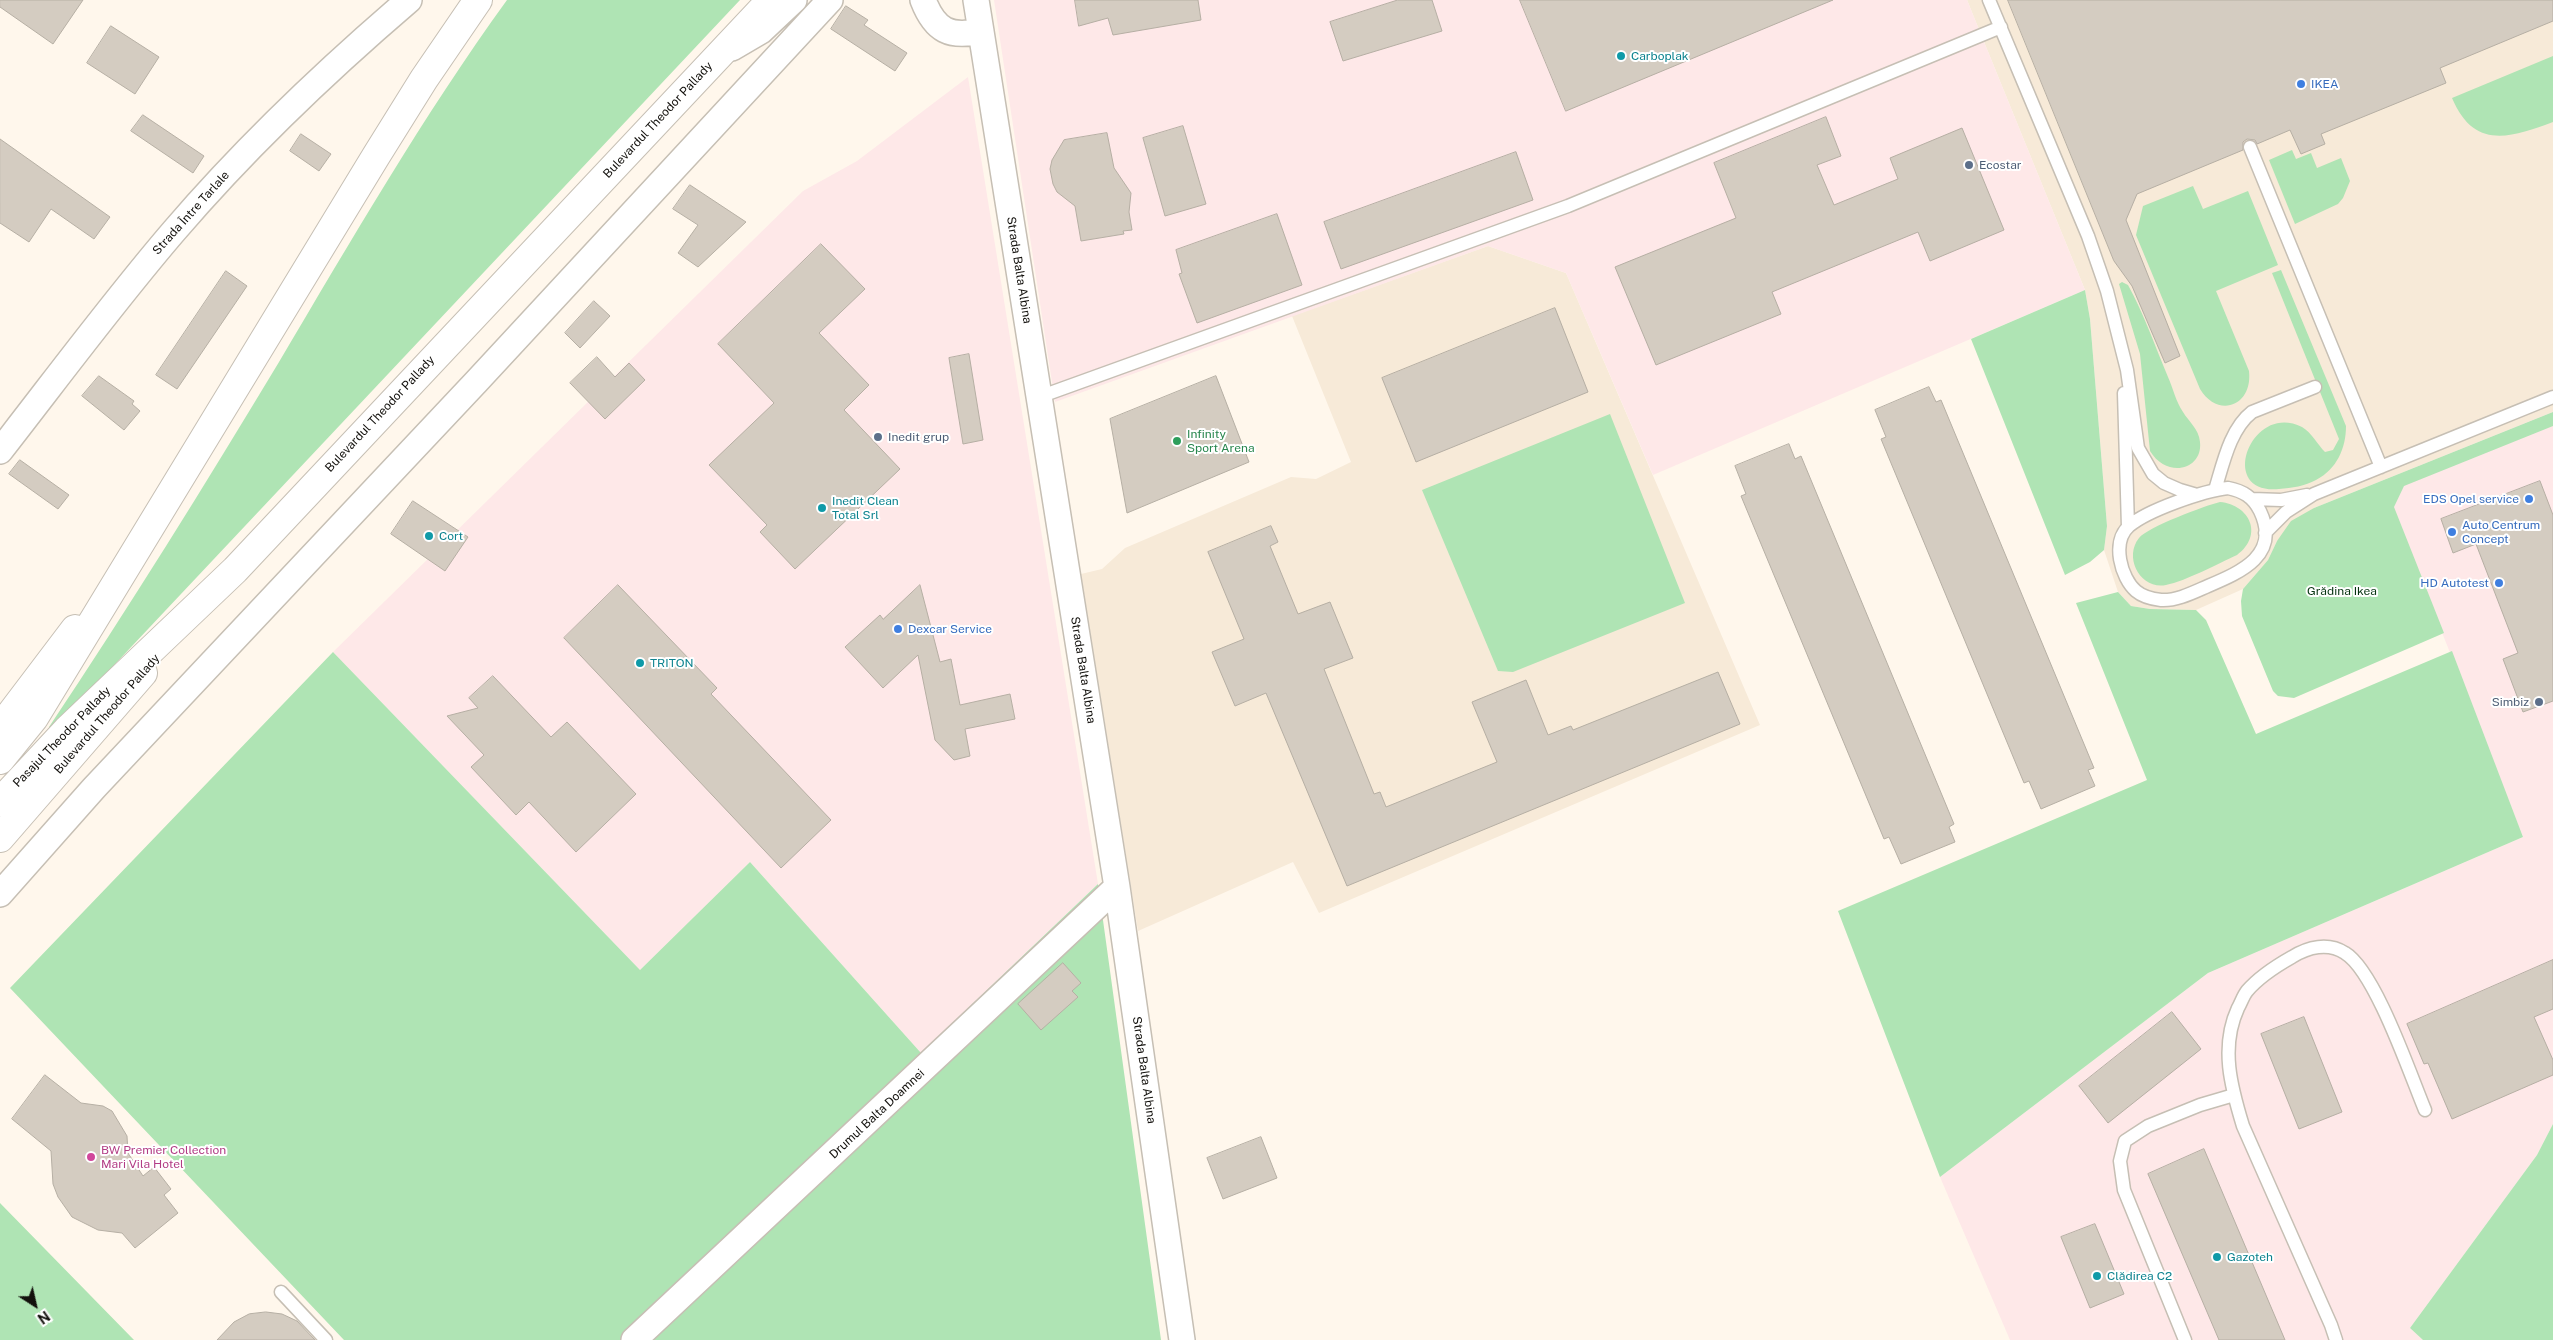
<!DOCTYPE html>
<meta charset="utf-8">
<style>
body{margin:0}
#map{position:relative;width:2553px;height:1340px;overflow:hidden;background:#fff7ec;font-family:"Public Sans",sans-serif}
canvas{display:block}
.north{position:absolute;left:10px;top:1280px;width:50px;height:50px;-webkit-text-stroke:4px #fff;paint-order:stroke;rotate:145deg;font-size:14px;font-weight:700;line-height:20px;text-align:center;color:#12100c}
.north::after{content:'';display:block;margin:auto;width:18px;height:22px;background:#12100c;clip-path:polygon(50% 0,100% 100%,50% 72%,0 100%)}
</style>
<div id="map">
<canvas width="2553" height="1340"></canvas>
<div class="north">N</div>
</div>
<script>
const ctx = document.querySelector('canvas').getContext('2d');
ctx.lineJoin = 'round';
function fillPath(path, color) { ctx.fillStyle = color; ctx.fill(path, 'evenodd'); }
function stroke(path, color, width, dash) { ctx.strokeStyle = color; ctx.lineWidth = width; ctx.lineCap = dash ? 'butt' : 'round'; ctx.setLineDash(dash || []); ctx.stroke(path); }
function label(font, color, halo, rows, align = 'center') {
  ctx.font = font + ' "Public Sans",sans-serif'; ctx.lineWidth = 4; ctx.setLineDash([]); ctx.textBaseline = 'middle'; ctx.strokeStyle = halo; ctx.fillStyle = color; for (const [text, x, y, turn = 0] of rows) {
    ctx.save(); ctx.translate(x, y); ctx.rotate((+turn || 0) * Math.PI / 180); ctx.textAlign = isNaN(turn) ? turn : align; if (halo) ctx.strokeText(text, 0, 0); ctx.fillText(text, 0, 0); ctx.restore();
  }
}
const built = new Path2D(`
 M1967,0H2553V412L2314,508L2277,541L2268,560L2243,589L2196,610L2150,609L2131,606L2118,592L2104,550L2107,526L2090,319L2085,290Z
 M1488,246L1566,273L1760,725L1319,913L1293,862L1138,931L1081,574L1102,569L1125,548L1291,477L1316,479L1351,462L1292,316Z`);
const industrial = new Path2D(`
 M994,0H1967L2085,290L1653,475L1566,273L1488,246L1055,402Z
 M968,77L1098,884L921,1053L750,862L640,970L333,652L803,191L857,161Z
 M2553,412V1124L2537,1155L2410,1328L2423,1340H2010L1940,1177L2208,973L2523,837L2382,481Z`);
const green = new Path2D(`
 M507,0H740L53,730L49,727C129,607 205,485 279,362C352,239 423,116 507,0Z
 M2553,56V122C2510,138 2474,150 2452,98Z
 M2292,150L2296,159L2311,153L2317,168L2341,158L2350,181L2343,198L2338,204L2295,224L2269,160Z
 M2193,186L2203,209L2248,191L2278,265L2216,291L2249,371C2253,406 2218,419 2200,389L2136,235L2143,206Z
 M2281,270L2346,426C2346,448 2337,469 2316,480C2305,486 2292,488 2279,489C2216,495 2251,401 2302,427C2312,433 2317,444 2325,452L2333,450L2339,439L2272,273Z
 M2122,282L2128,285C2144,314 2155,346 2168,377C2173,388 2176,402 2183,412C2189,422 2199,429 2200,442C2203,470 2167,479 2150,451L2140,354L2119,284Z
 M2085,290L2090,319L2107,526L2104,550L2090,562L2065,575L1971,339Z
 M2553,412V426L2404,486L2394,507L2444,633L2294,698L2278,696L2273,691L2242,616L2241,601L2243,589L2268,560L2277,541L2291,521L2314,508Z
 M1610,414L1685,603L1513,672L1498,671L1422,490Z
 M2220,502C2250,505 2264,535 2237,555C2217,564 2186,581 2166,585C2141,590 2123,558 2139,538C2148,527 2204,506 2220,502Z
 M2118,592L2131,606L2150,609L2196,610L2206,620L2256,734L2452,651L2523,837L2208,973L1940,1177L1838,911L2147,780L2076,603Z
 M333,652L640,970L750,862L921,1053L1098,884L1161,1340H344L10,988Z
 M2553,1124V1340H2423L2410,1328L2537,1155Z
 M0,1203L134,1340H0Z`);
const building = new Path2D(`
 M0,0H83L53,44L0,7Z
 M1075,0H1198L1201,20L1113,35L1108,18L1079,26Z
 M1398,0H1432L1442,31L1343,61L1330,22Z
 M1520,0H1833L1566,111Z
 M2008,0H2553V21L2440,68L2446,83L2321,134L2325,144L2301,154L2290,130L2257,144L2255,140L2247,139L2243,142V150L2137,194L2126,220L2180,356L2165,363L2132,286L2114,261Z
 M846,6L868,20L864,25L907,53L895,71L831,29Z
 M111,26L159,57L135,94L87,63Z
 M143,115L204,156L193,173L131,131Z
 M1826,117L1841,156L1817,165L1834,205L1898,179L1890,158L1962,128L2004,230L1930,261L1918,232L1772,292L1781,314L1656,365L1615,267L1736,218L1714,163Z
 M1183,126L1206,204L1165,216L1143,138Z
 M1107,133L1114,168L1131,193L1129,212L1132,230L1123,231L1124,234L1081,241L1075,206L1057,192L1053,184L1050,169L1052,160L1064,140Z
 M301,134L331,154L319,171L290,151Z
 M0,139L110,217L94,239L51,209L29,242L0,223Z
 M1516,152L1533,200L1341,269L1324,222Z
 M690,185L746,222L698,267L678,253L698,225L673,209Z
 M1277,214L1302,285L1197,323L1179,274L1182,273L1176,250Z
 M821,244L865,289L819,333L869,385L844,410L900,469L795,569L760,532L767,525L709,465L774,403L718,344Z
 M226,271L247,286L177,389L156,375Z
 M594,301L610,316L580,348L565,333Z
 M1555,308L1588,392L1416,462L1382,378Z
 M969,354L983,440L963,444L949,358Z
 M597,357L615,377L629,363L645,380L605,419L570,383Z
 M99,376L134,401L132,404L140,411L124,430L82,396Z
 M1216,376L1249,462L1127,513L1110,419Z
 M1929,387L1936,402L1941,400L2094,768L2088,770L2095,786L2041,809L2029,781L2024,783L1881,439L1886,437L1875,410Z
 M1789,444L1795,459L1801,456L1954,824L1949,827L1955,842L1901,864L1889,837L1884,839L1741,496L1746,494L1735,466Z
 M20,460L69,495L58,509L9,474Z
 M2540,481L2553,515V701L2523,712L2503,659L2518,653L2476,544L2453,553L2441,519Z
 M413,501L468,537L445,571L391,534Z
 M1271,526L1278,542L1270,546L1298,614L1330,602L1353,658L1324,669L1374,794L1380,792L1386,807L1497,762L1472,702L1526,680L1548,735L1571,726L1573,730L1718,672L1740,724L1347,886L1266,693L1235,706L1212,652L1244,639L1208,552Z
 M618,585L717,688L711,694L831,820L781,868L564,638Z
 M920,585L940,662L951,659L960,705L1010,694L1015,719L965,729L970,756L954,760L935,740L918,655L883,688L845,647L880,615L883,619Z
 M493,676L551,737L567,722L636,794L576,852L529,802L516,815L471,767L484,755L447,716L478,708L469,698Z
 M2553,960V1009L2534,1017L2553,1060V1075L2452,1119L2428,1063L2424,1064L2407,1024Z
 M1063,963L1081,983L1072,991L1078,997L1041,1030L1018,1004Z
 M2172,1012L2201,1049L2108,1123L2079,1086Z
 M2304,1017L2342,1112L2299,1129L2261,1034Z
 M45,1075L81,1103L103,1106L112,1111L127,1136L128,1153L143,1176L154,1167L171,1189L164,1195L178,1213L135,1248L122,1233L98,1230L72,1217L58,1197L53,1184L51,1151L12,1119Z
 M1261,1137L1277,1178L1223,1199L1207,1158Z
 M2204,1149L2285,1340H2219L2148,1174Z
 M2095,1224L2124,1294L2090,1308L2061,1237Z
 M266,1312L282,1314L297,1321L315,1340H217L234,1322L249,1314Z`);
const service = new Path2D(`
 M1989,0L2088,236L2107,291L2127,370L2138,448L2153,474L2164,483L2180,490L2197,495
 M2250,147L2381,467
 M2124,393L2128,527
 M1039,397L1568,206L2001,27
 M2228,488C2243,491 2253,497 2260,511C2281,555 2241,572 2208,586C2194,592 2177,601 2161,600C2152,599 2143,597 2136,591C2121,578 2111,542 2129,526C2148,510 2203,491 2228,488Z
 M2215,490C2223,464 2230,429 2252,412L2315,387
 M2252,499L2281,500L2307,495
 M2265,533L2286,512L2314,494L2553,397
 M281,1292L326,1340
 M2185,1340L2124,1190L2120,1161L2125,1141L2148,1126L2200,1105L2234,1095
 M2336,1340L2331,1325L2243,1126C2231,1087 2220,1047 2238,1008C2241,1003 2243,996 2247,991C2259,977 2276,966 2292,957C2308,947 2328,942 2345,953C2375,971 2410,1074 2425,1110`);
const minor = new Path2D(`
 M923,0C935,31 950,38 981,31
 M976,0L1117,887L1182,1340
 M732,48L761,31L794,0
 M0,451C57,378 113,302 174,231C245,148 326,71 409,0
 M0,894L94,788L477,381L830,0
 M634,1340L1117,887`);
const secondary = new Path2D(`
 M0,728L75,629
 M0,838L143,673`);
const primary = new Path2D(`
 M0,760L34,718L376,156L424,79L478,0
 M0,802L67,730L235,570L771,0`);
const markers = [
 [1621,56,5,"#0f9aa8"],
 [2301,84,5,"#3f7fe0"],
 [1969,165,5,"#5c6f8a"],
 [878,437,5,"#5c6f8a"],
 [1177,441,5,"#2e9e5b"],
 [2529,499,5,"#3f7fe0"],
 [822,508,5,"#0f9aa8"],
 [2452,532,5,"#3f7fe0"],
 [429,536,5,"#0f9aa8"],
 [2499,583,5,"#3f7fe0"],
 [898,629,5,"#3f7fe0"],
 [640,663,5,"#0f9aa8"],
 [2539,702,5,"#5c6f8a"],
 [91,1157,5,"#d1479c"],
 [2217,1257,5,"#0f9aa8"],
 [2097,1276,5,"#0f9aa8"]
];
const cultureNames = [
 ["Carboplak",1631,56],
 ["Inedit Clean",832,501],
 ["Total Srl",832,515],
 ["Cort",439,536],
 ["TRITON",650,663],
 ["Gazoteh",2227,1257],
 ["Clădirea C2",2107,1276]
];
const shopNames = [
 ["IKEA",2311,84],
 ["EDS Opel service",2519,499,"right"],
 ["Auto Centrum",2462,525],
 ["Concept",2462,539],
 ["HD Autotest",2489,583,"right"],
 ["Dexcar Service",908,629]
];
const streetNames = [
 ["Bulevardul Theodor Pallady",658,120,-47],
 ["Strada Între Tarlale",191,213,-48],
 ["Strada Balta Albina",1019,270,81],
 ["Bulevardul Theodor Pallady",380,414,-47],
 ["Strada Balta Albina",1083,670,81],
 ["Bulevardul Theodor Pallady",107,714,-49],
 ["Pasajul Theodor Pallady",62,737,-46],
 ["Strada Balta Albina",1144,1070,82],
 ["Drumul Balta Doamnei",877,1114,-43]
];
const serviceNames = [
 ["Ecostar",1979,165],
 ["Inedit grup",888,437],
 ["Simbiz",2529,702,"right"]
];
const leisureNames = [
 ["Infinity",1187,434],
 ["Sport Arena",1187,448]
];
const parkNames = [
 ["Grădina Ikea",2342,591]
];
const hotelNames = [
 ["BW Premier Collection",101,1150],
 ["Mari Vila Hotel",101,1164]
];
fillPath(built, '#f7ead8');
fillPath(industrial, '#fee8e8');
fillPath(green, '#afe4b4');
fillPath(building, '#d4ccc1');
stroke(building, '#b6afa4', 1);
stroke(service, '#c6bfb4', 15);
stroke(minor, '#c6bfb4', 28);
stroke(secondary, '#c6bfb4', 30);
stroke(primary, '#c6bfb4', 30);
stroke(service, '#fff', 12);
stroke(minor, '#fff', 25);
stroke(secondary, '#fff', 28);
stroke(primary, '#fff', 28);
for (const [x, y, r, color] of markers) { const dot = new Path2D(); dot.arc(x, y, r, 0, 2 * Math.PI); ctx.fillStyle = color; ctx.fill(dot); stroke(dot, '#fff', 2); }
label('12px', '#0d838f', '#fff', cultureNames, 'left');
label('12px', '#366cbe', '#fff', shopNames, 'left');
label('12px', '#12100c', '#fff', streetNames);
label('12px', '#4e5e75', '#fff', serviceNames, 'left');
label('12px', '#27864d', '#fff', leisureNames, 'left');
label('12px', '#073412', '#fff', parkNames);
label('12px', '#b23c85', '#fff', hotelNames, 'left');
</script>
